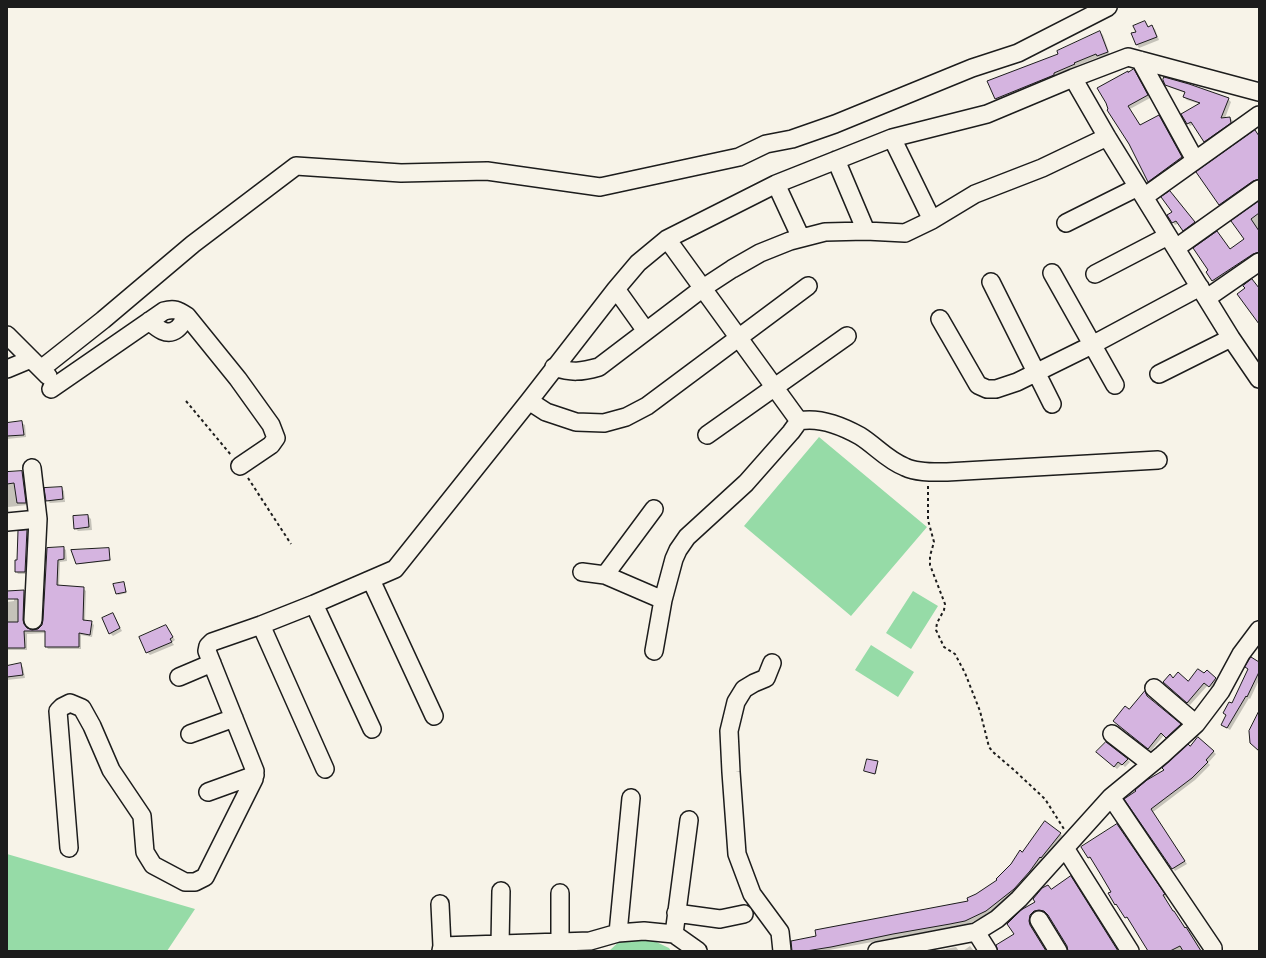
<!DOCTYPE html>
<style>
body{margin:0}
#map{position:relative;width:1266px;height:958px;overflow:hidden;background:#f7f3e8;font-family:"Comic Neue",sans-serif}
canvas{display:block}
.frame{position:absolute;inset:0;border:8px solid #1c1c1c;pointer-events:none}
</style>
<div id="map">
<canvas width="1266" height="958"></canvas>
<div class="frame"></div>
</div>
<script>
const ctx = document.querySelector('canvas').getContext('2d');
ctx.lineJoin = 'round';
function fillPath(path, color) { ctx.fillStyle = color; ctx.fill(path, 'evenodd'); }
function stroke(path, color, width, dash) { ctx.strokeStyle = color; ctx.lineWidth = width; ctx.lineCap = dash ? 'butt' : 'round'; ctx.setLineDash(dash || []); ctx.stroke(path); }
const green = new Path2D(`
 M819,437L927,527L851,616L744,526Z
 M913,591L938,606L911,649L886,633Z
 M871,645L914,672L898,697L855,670Z
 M7,854L195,909L167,951H7Z
 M624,937L650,939L669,948L671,951H609Z`);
const shadow = new Path2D(`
 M1145,22L1149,28L1152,27L1155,29L1159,40L1139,48L1137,45L1132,34L1137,32Z
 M1100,32L1103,35L1110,55L1100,58L1099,57L1076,66L1077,67L1056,76V78L998,102L996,99L988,82L1059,54Z
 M1136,73L1150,98L1130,109L1141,126L1159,116L1184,161L1152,184L1109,110Z
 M1166,84L1228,99L1231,102L1225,118H1230L1233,121V126L1208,144L1194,124L1190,126L1183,115L1200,104L1187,100L1184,97L1185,93L1169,87Z
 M1259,136V182L1223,207L1197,173Z
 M1173,194L1197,225L1186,232L1179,223L1175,225L1173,222Z
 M1259,202V255L1215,283L1207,273L1231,250L1246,239L1233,221Z
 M22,423L25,425L26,437L7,439V424Z
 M22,472L25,475L28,505L8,507L9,515H7V473Z
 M61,488L64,491L65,502L50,503L47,500Z
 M88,516L91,519L92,530L78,531L75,528Z
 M27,531L30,534L28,574H18L16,571L19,532Z
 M63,548L66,550L67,561L60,562L59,586L83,588L86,591L85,621L91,622L94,625L92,637L81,635V649H48L46,646V633L27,634V650H8L7,649V602L14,601V592L24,591L27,594L25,623L26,628L32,631L38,630L42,626L44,621L48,549Z
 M108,549L111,561L78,564L77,563Z
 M124,584L127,593L118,595L114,585Z
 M113,614L115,617L122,631L113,636L110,633Z
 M166,626L175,640L172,642L174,645L150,655L147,652Z
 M1259,663V680L1250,699L1249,698L1230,730L1222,725L1232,704Z
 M20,665L23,667L25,678L7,680V667Z
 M1207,671L1218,682L1212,689L1208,685L1190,705L1167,685L1173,679L1188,683L1204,675Z
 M1145,693L1149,698L1183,728L1169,740L1164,735L1151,751L1117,724Z
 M1198,738L1216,754L1208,763L1210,765L1195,780L1153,812L1187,864L1175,871L1126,799L1165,770Z
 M1100,755L1127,759L1130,762L1125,767L1122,764L1117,769Z
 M877,762L878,763L876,774L865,771Z
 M1117,825L1166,897L1165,898L1174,912L1186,928L1189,931L1202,951H1148L1129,920L1126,917L1119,906L1092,860L1089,858L1082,847Z
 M1060,834L1063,836L1045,860L1043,858L1032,873L1017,891L989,914L968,924L824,951H792L970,901L998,880L1022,853Z
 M1074,880L1118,951H1069L1068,946L1048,914L1042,912L1033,918L1031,923L1033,929L1046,951H998L1015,935L1036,902L1051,890Z
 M970,946L974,951H963Z
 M956,947L959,951H935Z`);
const building = new Path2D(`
 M1145,21L1148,27L1152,25L1157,37L1136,45L1131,33L1136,32L1133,26Z
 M1100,31L1108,52L1097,56L1096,54L1074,63L1075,64L1054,73V75L995,99L987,81L1058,54L1057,51Z
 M1134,69L1148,95L1128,106L1140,125L1159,115L1182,157L1148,182L1129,144L1107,110L1108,109L1106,103L1097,88L1128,71V72Z
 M1164,77L1189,84L1229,98L1221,118L1230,117L1231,123L1204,142L1191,122L1187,124L1181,114L1200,103L1183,97L1185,92L1165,85L1163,80Z
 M1255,130L1259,136V179L1253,181L1219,205L1196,172Z
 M1170,191L1195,222L1183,231L1176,221L1172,223L1167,215L1172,212L1161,197Z
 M1259,201V213L1251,219L1259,231V252L1253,254L1212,281L1206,272L1208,270L1193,248L1217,231L1230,249L1244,239L1231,221Z
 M1252,279L1259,288V324L1237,294L1245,288L1243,286Z
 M22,421L24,435L7,436V423Z
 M22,471L26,503H17L14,483L7,484V472Z
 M62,487L63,499L46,501L44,488Z
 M88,515L89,527L74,529L73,516Z
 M27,530L25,572H15V560H17L18,531Z
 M64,547V559L58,560L57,585L84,587L83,620L92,621L90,635L79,633V647H45V631H24L25,648H7V622H18V599H7V591L24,590L23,620L24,624L27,628L32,630L38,629L42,625L43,620L47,548Z
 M109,548L110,560L76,564L71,550Z
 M124,582L126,592L116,594L113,584Z
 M113,613L120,628L109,634L102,618Z
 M166,625L173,637L170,639L172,642L146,653L139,637Z
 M1251,657L1259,662V672L1247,697L1246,696L1227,728L1221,725L1226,715L1223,713L1229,702L1232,703L1248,669L1245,667Z
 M21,663L23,675L7,677V666Z
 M1198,669L1204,673L1207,670L1216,678L1209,687L1204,683L1187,703L1163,682L1170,674L1173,678L1178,672L1188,681Z
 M1145,691L1147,696L1181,724L1166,738L1161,733L1148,749L1113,721L1125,706L1129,709Z
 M1259,711V751L1250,743L1249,731Z
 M1198,737L1214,751L1206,760L1208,762L1192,778L1151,809L1185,861L1172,869L1124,799L1136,791L1135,790L1147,780L1164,770L1162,768L1188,744L1190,746Z
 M1106,742L1128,759L1122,765L1118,762L1114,767L1096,752Z
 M867,759L878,761L875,774L864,771Z
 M1045,821L1061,833L1041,858L1040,857L1030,871L1014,889L986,911L965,921L950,924L893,934L831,947L806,951H792L791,941L816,936L815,930L968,901L967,898L976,894L997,880L996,879L1011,864L1020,850L1022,852Z
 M1117,824L1165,894L1163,895L1173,911H1174L1185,928L1186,927L1201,951H1183L1180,946L1170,951H1148L1127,917L1125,918L1116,904L1115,905L1108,893L1111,892L1101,875L1090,857L1088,858L1081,847Z
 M1071,876L1118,951H1068L1067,946L1048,915L1044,911L1039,910L1034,911L1030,915L1029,921L1030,925L1046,951H998L996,945L1014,934L1007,924L1021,910L1035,902L1033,899L1042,888L1048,885L1051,889Z`);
const path = new Path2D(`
 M186,401L231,455
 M248,478L291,544
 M928,486V520L934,542L930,556V565L945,604L944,610L937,623L936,630L944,647L955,654L965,673L980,711L989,747L993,752L1014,770L1045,799L1064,829`);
const minor = new Path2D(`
 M1140,60L1195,160
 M1073,78L1107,137L1231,338L1259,379
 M892,138L932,220
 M836,160L866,231
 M776,184L801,238
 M1144,197L1259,115
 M1066,223L1138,187
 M667,239L799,421
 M1176,248L1259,189
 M1052,273L1115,385
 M1095,274L1168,236
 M991,282L1052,404
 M616,289L646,331
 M1207,298L1259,262
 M940,319L978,385L987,389H996L1017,382L1092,345L1200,287
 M149,321C157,328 167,337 177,329C181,326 184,320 187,316
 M7,335L48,376
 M554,367C572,373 581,372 599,367L703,288L732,269L760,253L790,241L825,232L866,231L905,233L932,220L975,194L1042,168L1107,137
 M7,369L31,359
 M41,369L103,320L193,244L296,166L401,173L487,171L600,187L739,157L766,144L792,139L835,124L972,68L1018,53L1108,7
 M1159,374L1231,338
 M51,389L164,311C174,308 178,310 187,316L238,379L271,425L276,438L271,445L240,466
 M529,401L546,412L576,422L604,423L626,417L647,406L808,286
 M707,435L847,336
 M32,468L38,519L33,620
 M7,522L38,519
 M582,572L605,575L663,600
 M605,575L654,509
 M371,580L434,716
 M314,604L372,729
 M261,625L325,769
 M654,651L663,600L674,559L678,550L687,537L746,483L791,432L799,421C819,417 842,426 860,436C876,446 887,460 905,467C917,473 934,472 947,472L1158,460
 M772,663L766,678L754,683L744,689L736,702L729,731L731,772L737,854L752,894L780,932L782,951
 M179,677L212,663
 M1154,688L1196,724
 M190,734L234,718
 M1112,734L1151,764
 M208,792L255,775
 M1111,797L1213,948V951
 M69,848L58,711L62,707L70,703L82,708L92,726L111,770L142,816L145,852L153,865L185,882H195L205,877L254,779L255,771L207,651L208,646L212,642L261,625L314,604L395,569L529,401L616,289L638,263L667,239L776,184L892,138L987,114L1073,78L1128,57L1259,92
 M1065,848L1130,951
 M560,893V943
 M440,904L442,946L441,951
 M676,913L720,919L744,914
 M1039,920L1058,951
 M976,932L988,951
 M618,933L631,798
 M674,934L689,820
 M500,945L501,891
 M442,946L590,941L618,933L644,931L674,934L698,951
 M877,951L976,932L997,919L1019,899L1111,797L1162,755L1196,724L1221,691L1241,654L1259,630`);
fillPath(green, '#96dba7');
fillPath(shadow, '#0003');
fillPath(building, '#d5b4e0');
stroke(building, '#1c1c1c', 1);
stroke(minor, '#1c1c1c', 20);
stroke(path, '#1c1c1c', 2, [3, 3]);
stroke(minor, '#f7f3e8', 17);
</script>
